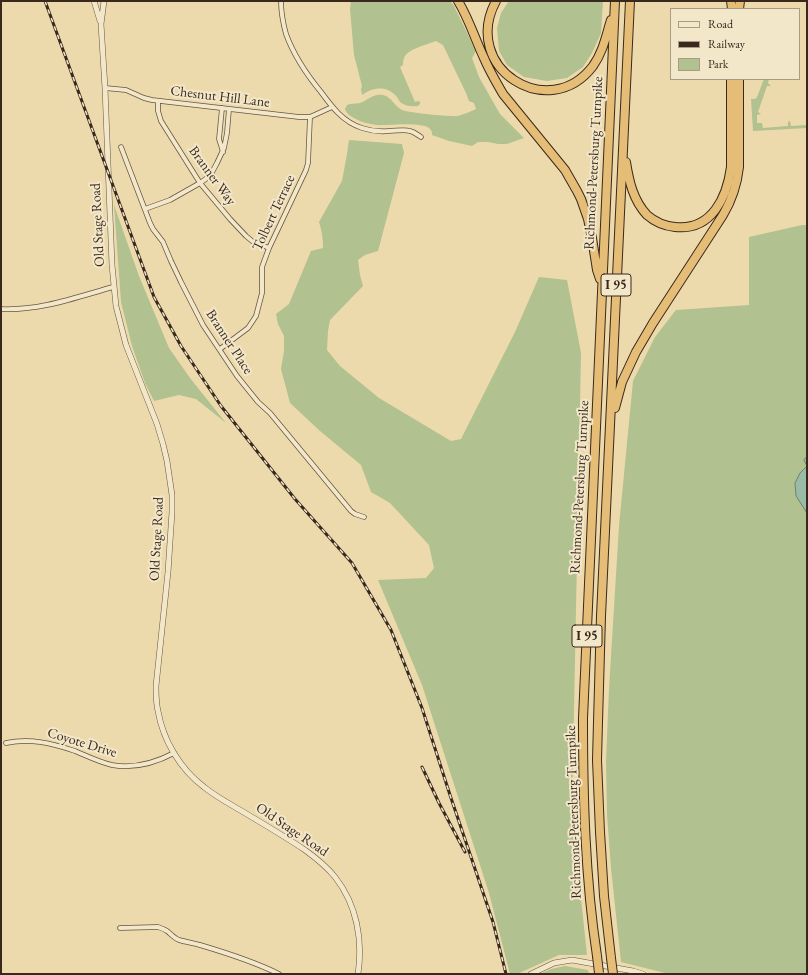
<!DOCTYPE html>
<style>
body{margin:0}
#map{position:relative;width:808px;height:975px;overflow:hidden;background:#ecdaad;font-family:"EB Garamond",serif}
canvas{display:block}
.frame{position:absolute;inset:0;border:2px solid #39291d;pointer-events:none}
.legend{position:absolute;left:670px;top:8px;width:130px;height:72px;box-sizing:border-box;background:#f3e7ca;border:1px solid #a99b85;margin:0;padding:5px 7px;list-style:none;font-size:12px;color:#39291d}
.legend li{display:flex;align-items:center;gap:8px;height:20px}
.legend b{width:20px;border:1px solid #a99b85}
</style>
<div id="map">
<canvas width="808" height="975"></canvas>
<div class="frame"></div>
<ul class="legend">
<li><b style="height:5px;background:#f3e7ca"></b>Road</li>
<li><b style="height:5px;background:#39291d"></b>Railway</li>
<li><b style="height:11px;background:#b1c18f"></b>Park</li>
</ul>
</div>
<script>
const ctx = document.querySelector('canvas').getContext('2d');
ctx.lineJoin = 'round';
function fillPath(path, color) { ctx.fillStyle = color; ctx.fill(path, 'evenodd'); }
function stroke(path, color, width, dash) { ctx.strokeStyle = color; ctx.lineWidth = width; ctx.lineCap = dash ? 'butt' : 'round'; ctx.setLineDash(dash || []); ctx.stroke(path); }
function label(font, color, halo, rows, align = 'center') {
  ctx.font = font + ' "EB Garamond",serif'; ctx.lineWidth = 4; ctx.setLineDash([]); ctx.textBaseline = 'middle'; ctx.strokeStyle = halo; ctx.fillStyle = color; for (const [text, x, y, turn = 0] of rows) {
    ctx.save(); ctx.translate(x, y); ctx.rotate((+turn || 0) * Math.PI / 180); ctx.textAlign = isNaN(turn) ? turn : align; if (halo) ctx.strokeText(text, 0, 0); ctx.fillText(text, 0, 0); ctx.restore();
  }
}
const green = new Path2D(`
 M351,1H450L454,6L476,51L472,58L479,77L500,114L524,138L507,144H498L488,142H478L472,146L449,141L432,135C432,132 432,131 430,129C422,121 389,126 377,125C369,124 361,122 354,118C349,115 347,114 345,109L347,105C351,103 356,104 360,103C368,100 373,93 383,95C392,97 394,106 402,110C409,113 451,117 458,116C464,114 470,112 476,109L474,103L469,101L466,93L443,45L436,41C428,44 409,49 405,56C403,59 403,63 403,65L400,67L415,102L418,101L420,102V104L418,106C412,107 405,106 400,102C398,99 397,96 394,94C385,85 371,88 362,95L361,89L362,86L354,55L350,9Z
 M509,1H603L601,33L592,53L583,67L567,78L547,81L524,77L507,65L499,51L497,28L501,13Z
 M764,79H769L768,83L771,86H767L758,112L761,114L757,115V123H762L763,128L788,126V122L790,121L791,126L807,125V128L753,131L751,99H755L757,97Z
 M349,140L402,144L404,153L378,251L365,255L358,260L360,275L363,286L330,320L328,331L327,350L340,366L379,398L451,441L461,439L515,332L539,277L567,280L581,353L572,813L587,955H559L517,974H510L489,893L422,685L378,580L426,578L434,568L429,545L390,503L371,492L361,465L320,431L290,403L281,369L284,351V336L278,324L276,314L289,304L311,251L323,248C323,239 322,231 319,222L342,181L347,154Z
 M114,205L139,276L169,348L190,378L226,423L196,399L179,395L154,401L145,383L132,346L121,302Z
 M802,225H807V974H669L621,962L611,868L607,815L606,761L609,689L619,526L633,381L655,337L676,310L749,305V237Z
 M565,966L588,970L589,974H540L551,969Z`);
const water = new Path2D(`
 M807,457V513L796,496L795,483L800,473L807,466L804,460Z`);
const minor = new Path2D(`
 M281,1C281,12 283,23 286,34C294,56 307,75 321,92C332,107 343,122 362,128C371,131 380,132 389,131C396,131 404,129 410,131C414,132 418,135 421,137
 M105,88L126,90L144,98L152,100L299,117H310L332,107
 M158,101V111L161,121L200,183L230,219L246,236L252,241L269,248
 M222,108L219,139L223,152
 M121,147L150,223L153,229L163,242L171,261L181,282L203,325L237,376L258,402L270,413L351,511L355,514L364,517
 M145,209L170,200L200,183L210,176L217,163L224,148L227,133L229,109
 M1,309C40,311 77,297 113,287
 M220,349L248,328L256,316L262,293V267L269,248L306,170L308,163L310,117
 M6,743C30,738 51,743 75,751C87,756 99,762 112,765C134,769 155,763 174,753
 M120,928L158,927C161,928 164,929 167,931C171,934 174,938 179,940C186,942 193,943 200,945C227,953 253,961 279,974`);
const tertiary = new Path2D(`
 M94,1L100,21
 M104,1L101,24L105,88L112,265L116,306L126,345L157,424L163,444L167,461L172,495V512L168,572L156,686C156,694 156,703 158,711C163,740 180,769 204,787C215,796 228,803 240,810C262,823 284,836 305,850C316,858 327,867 335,877C357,905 363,940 358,974
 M531,974L554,963L572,960L633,971L643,974`);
const motorway = new Path2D(`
 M458,1C469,19 475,39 484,58C489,70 496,82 503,94L565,170L577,191L581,199L588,219L592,238L597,270L600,279
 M496,1C460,68 549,124 593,66C603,52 606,36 611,20
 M731,1L732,9
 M739,9L740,1
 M626,162C629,181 633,200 647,215C655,222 665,226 675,227C712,231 727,197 731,167V79
 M615,408L622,382L636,352L653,323L723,215C732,200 737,185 739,167V79
 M597,956C585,877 583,797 583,718L615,1
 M611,958L604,896L600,832L597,760L598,722L601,616L630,1`);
const rail = new Path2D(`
 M45,1L154,297L181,346L221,406L295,499L352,563L391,630L422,708L450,795L493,922L506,974
 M422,767L439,803L465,852`);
const motorwayBridge = new Path2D(`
 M597,956L599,973
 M611,958L613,974`);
const shields = [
 [616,285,30],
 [587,636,30]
];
const shieldNames = [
 ["I 95",616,285],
 ["I 95",587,636]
];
const streetNames = [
 ["Chesnut Hill Lane",220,97,7],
 ["Richmond-Petersburg Turnpike",594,163,-87],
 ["Branner Way",212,176,54],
 ["Tolbert Terrace",274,213,-65],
 ["Old Stage Road",98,225,-93],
 ["Branner Place",229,342,57],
 ["Richmond-Petersburg Turnpike",580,487,-87],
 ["Old Stage Road",157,539,-87],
 ["Coyote Drive",82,743,17],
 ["Richmond-Petersburg Turnpike",574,812,-92],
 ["Old Stage Road",292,830,34]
];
fillPath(green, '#b1c18f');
fillPath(water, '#9abba5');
stroke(water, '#73816f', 1);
stroke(minor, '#665541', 5.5);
stroke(tertiary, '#665541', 6);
stroke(motorway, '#39291d', 10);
stroke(minor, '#f3e7ca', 4);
stroke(tertiary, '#f3e7ca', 5);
stroke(motorway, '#e6bd76', 8);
stroke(rail, '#39291d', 3);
stroke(rail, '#f3e7ca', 1.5, [4.5]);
stroke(motorwayBridge, '#39291d', 10, []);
stroke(motorwayBridge, '#e6bd76', 8);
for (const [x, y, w] of shields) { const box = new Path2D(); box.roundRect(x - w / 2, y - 11, w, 22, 3); ctx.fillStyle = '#f3e7ca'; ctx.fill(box); stroke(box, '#39291d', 1); }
label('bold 13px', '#39291d', null, shieldNames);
label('14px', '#39291d', '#f3e7ca', streetNames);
</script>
